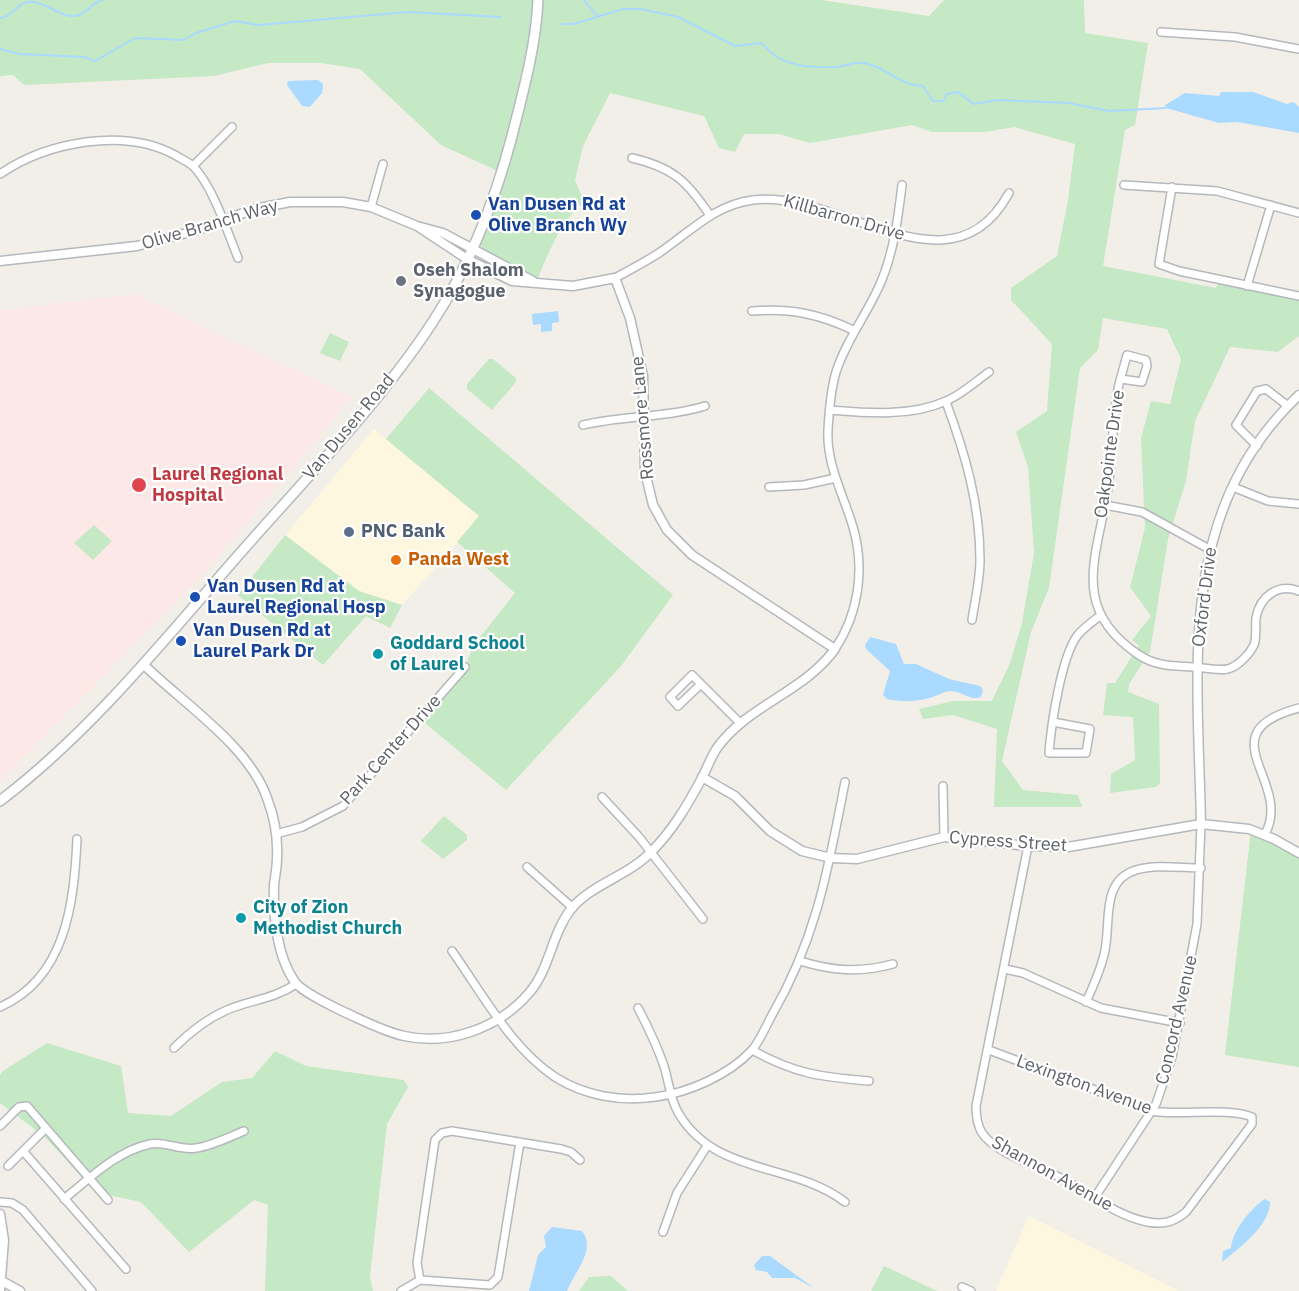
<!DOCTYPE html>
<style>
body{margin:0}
canvas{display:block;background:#f1efe8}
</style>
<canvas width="1299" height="1291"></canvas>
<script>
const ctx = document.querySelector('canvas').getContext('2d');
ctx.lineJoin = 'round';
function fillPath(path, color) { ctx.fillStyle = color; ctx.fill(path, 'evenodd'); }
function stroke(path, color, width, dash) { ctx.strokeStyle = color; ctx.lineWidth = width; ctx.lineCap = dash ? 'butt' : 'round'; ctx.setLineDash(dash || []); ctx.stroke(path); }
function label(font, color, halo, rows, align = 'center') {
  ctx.font = font + ' "IBM Plex Sans",sans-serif'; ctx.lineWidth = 4.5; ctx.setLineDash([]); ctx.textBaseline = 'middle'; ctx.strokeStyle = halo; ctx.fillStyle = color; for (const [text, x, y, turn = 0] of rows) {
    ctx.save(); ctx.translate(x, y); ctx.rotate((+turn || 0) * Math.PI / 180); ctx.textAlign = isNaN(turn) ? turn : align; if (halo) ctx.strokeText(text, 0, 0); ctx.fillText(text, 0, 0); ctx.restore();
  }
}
const commercial = new Path2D(`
 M374,429L480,517L402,605L359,591L285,535Z
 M1029,1216L1177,1290L1180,1291H996Z`);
const medical = new Path2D(`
 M134,294L352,397L205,573L0,781V310Z`);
const green = new Path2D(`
 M0,0H821L929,16L944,0H1084L1085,33L1148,43L1135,125L1125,130L1103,266L1216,288L1220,280L1299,296V336L1278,352L1230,347L1195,421L1186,481L1168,539L1150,652L1129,684L1128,692L1159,704L1160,783L1156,787L1110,793L1111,774L1135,760L1133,717L1103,715L1107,683H1115L1139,645L1132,640L1151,616L1130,587L1145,528L1141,438L1151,401L1170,404L1181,359L1167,329L1103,318L1098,350L1080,368L1049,588L1031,632L1002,761L1023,790L1078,795L1082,807H994L997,729L953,715L923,719L919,709L953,701H992L1010,663L1022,623L1034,553L1028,467L1016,432L1047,411L1052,344L1011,300V288L1057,256L1068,200L1075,144L1014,127L986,132H932L912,125L810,143L779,134H744L735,152L719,148L704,116L610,93L583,146L575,180L584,202C559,222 548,255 536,283L472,248L502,173L441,145L360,69L321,63H268L214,76L24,85L13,75L0,76Z
 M330,333L349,342L340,361L320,353Z
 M489,359H493L516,378V382L492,410L467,389V384Z
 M429,388L673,595L621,666L506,790L420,719L465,667L473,646L515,593L457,542L479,516L386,439Z
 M94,525L112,541L93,560L74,543Z
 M285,535L359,591L402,605L390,628L366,616L323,665L238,595Z
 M444,816L467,835V840L443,859L421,841Z
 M1251,830L1274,839L1299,857V1067L1225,1055Z
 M47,1043L121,1066L128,1113L171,1116L222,1082L252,1078L275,1051L306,1066L404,1080L408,1087L387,1124L370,1276L373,1291H265L268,1205L254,1200L189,1252L141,1202L95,1192L45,1137L0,1103V1075L3,1071Z
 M884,1266L937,1291H871Z
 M611,1276L628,1291H579L589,1277Z`);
const water = new Path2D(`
 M318,80L323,84L322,93L310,107L302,106L287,85L288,81Z
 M1221,92H1253L1287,104L1293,102L1299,107V133L1237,122L1219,123L1166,108L1165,105L1185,93L1219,96Z
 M558,311L559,322L552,323V331L541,332V324L533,325L532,314Z
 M870,637L896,644L904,664H916L949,679L980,686L983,690L981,697C969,701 962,691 950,691C941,692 938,696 929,698C916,702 900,702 887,699L883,695L890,671L866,649L865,645Z
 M1265,1199L1270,1202C1270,1226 1239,1248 1222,1262L1223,1251L1231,1248C1232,1231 1251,1208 1265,1199Z
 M552,1227L582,1231C597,1249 574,1273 567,1291H529L538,1255L546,1247L544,1236Z
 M762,1256H770L814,1288L795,1278H772L767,1272L756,1270L754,1265Z`);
const stream = new Path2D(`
 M584,0L597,16
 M0,18C13,17 16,4 28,2C46,0 63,21 79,15C88,12 93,2 103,0
 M562,24H574L623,9H641L678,17L735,46L762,43C780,67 810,68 837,67C847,66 854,61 864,63C888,67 897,85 923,86L933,101H943L947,94L958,92L974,104L998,100L1068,103L1109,111L1166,108
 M0,49L19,54L85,57L95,61L135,38L184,40L196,33L235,21L258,25L409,12L501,17`);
const minor = new Path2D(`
 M1161,32L1235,37L1299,49
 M632,158C672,167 687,181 709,214
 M193,166L232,127
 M0,174C47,142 124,127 175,155C181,159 189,162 194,167C214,189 227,231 238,258
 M1124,185L1217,191L1299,213
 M1172,187L1159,264L1179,271L1299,296
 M371,207L383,164
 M615,278C630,270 645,262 659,253C690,232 714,205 753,200C840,189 951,300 1009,193
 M1247,286L1271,205
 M752,311C791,308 820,314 855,331
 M1121,379L1142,382L1147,366L1146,360L1127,355L1119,384C1112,419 1113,453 1108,488C1098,555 1068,608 1139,655C1157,667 1176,666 1196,667C1206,668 1217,671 1228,669C1238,666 1249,655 1254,645C1257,637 1255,626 1256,618C1260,596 1278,583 1299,591
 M946,402C965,453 980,504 980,560C980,580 975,600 972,620
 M830,410C867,413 911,417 946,401C961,395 975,382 989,372
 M583,425C624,415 665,418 705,406
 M1257,446L1236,425L1257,391L1266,389L1288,406
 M769,487L804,485L836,478
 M1233,487L1268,501L1299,504
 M1105,505L1142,512L1209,549
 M835,649C859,613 865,568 853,527C844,496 826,464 828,430C829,412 831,389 836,372C846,340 868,313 881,282C894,251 898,218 902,185
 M701,684L678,706L670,697L692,675L740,723
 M1053,722L1090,729L1086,753H1049C1051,726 1061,658 1077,636C1083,628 1092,622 1101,615
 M943,786L944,837
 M602,797L639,837L703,919
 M276,834L302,827L343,806L465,667
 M1265,834C1294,782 1204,733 1299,708
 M527,867L573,908
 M452,951C482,993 511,1048 555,1077C585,1096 621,1102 655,1097C688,1093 729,1075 752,1050C760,1041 766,1026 772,1015C817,937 828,869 845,782
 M800,961C833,971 859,973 893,964
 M1005,969L1023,973L1101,1008L1180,1023
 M1086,1002C1093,987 1100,971 1104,955C1112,926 1099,881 1136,870C1156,864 1181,868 1201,868
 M0,1007C66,978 74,903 77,839
 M638,1008C648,1027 657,1046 664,1066C669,1082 670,1100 679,1114C716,1176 793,1162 845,1202
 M174,1048C189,1033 206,1019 227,1010C250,1000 274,999 296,984
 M752,1050C795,1074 821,1077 869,1081
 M989,1050L1151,1111C1180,1116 1228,1107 1252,1117V1124L1186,1212C1174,1222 1163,1225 1148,1222C1116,1216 1089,1193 1061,1178C1040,1167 995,1153 982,1133C977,1125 976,1115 976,1106L1028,846
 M0,1126L19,1107L27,1106L108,1200
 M23,1151L126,1269
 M8,1166L46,1128
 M1095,1197L1156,1104L1172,1057L1197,924L1201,824
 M64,1199C90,1178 117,1151 150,1144C164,1141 181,1151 196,1148C212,1146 229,1137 244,1131
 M0,1202L12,1203L23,1210L92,1291
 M663,1232L677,1193L707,1146
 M420,1280L417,1263L435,1140L442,1133L452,1131L561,1149L571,1152L580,1160
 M962,1287L971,1291
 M401,1291L420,1280L490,1285L498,1277L520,1142`);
const tertiary = new Path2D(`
 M0,261L137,246L198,230L254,209L290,202H343L371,207L417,226L443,233L533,281
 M144,665C183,703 249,746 267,798C274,816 278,838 277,858C277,867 275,876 274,885C273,916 277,957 295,982C302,992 330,1005 342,1011C362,1020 382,1031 404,1036C449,1046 499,1028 529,993C550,969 551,935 571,909C592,884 630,875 652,851C673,830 688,804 702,778C707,768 711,757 717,748C748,705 804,692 835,649L692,555L667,530L653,505L645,472L643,376L630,318L615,278L573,286L512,281L467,259L417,226
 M702,777L735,796L770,831L802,851L831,858L857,859L944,837L1028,846L1068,847L1201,824L1249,829L1274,839L1299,853
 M1201,824C1198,669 1175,513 1299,395
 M0,1214L4,1240L0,1291
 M0,1280L20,1291`);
const secondary = new Path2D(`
 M0,801C90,732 161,644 235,559C301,483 377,407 432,323C469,267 495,201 512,136C523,92 536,46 538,0`);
const markers = [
 [476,215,6,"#1a4fb4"],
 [401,281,6,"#6b7280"],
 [139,485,8,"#e0444e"],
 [349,532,6,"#5c6f8a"],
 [396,560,6,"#e8710a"],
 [195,597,6,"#1a4fb4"],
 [181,641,6,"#1a4fb4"],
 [378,654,6,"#0f9aa8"],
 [241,918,6,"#0f9aa8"]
];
const transitNames = [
 ["Van Dusen Rd at",488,205],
 ["Olive Branch Wy",488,226],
 ["Van Dusen Rd at",207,587],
 ["Laurel Regional Hosp",207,608],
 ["Van Dusen Rd at",193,631],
 ["Laurel Park Dr",193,652]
];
const streetNames = [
 ["Killbarron Drive",844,218,16],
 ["Olive Branch Way",210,225,-16],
 ["Rossmore Lane",643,418,-95],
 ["Van Dusen Road",349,427,-50],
 ["Oakpointe Drive",1110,454,-82],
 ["Oxford Drive",1205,597,-83],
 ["Park Center Drive",391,750,-48],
 ["Cypress Street",1008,842,4],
 ["Concord Avenue",1177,1020,-77],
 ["Lexington Avenue",1084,1085,20],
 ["Shannon Avenue",1052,1174,29]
];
const worshipNames = [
 ["Oseh Shalom",413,271],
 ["Synagogue",413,292]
];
const healthNames = [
 ["Laurel Regional",152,475],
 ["Hospital",152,496]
];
const serviceNames = [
 ["PNC Bank",361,532]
];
const foodNames = [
 ["Panda West",408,560]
];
const cultureNames = [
 ["Goddard School",390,644],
 ["of Laurel",390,665],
 ["City of Zion",253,908],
 ["Methodist Church",253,929]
];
fillPath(commercial, '#fef7e0');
fillPath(medical, '#fce8e6');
fillPath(green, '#c5e8c5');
fillPath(water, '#aadaff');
stroke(stream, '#aadaff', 2);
stroke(minor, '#b5b8bc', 10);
stroke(tertiary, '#b5b8bc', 11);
stroke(secondary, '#b6babf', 12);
stroke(minor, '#fff', 7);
stroke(tertiary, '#fff', 8);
stroke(secondary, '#fff', 9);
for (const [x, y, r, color] of markers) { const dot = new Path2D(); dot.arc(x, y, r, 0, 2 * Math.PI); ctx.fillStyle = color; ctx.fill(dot); stroke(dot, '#fff', 2); }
label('bold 18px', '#164399', '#fff', transitNames, 'left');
label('18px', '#5f6368', '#fff', streetNames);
label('bold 18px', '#5b616d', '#fff', worshipNames, 'left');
label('bold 18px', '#be3a42', '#fff', healthNames, 'left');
label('bold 18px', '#4e5e75', '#fff', serviceNames, 'left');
label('bold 18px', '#c56008', '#fff', foodNames, 'left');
label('bold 18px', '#0d838f', '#fff', cultureNames, 'left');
</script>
